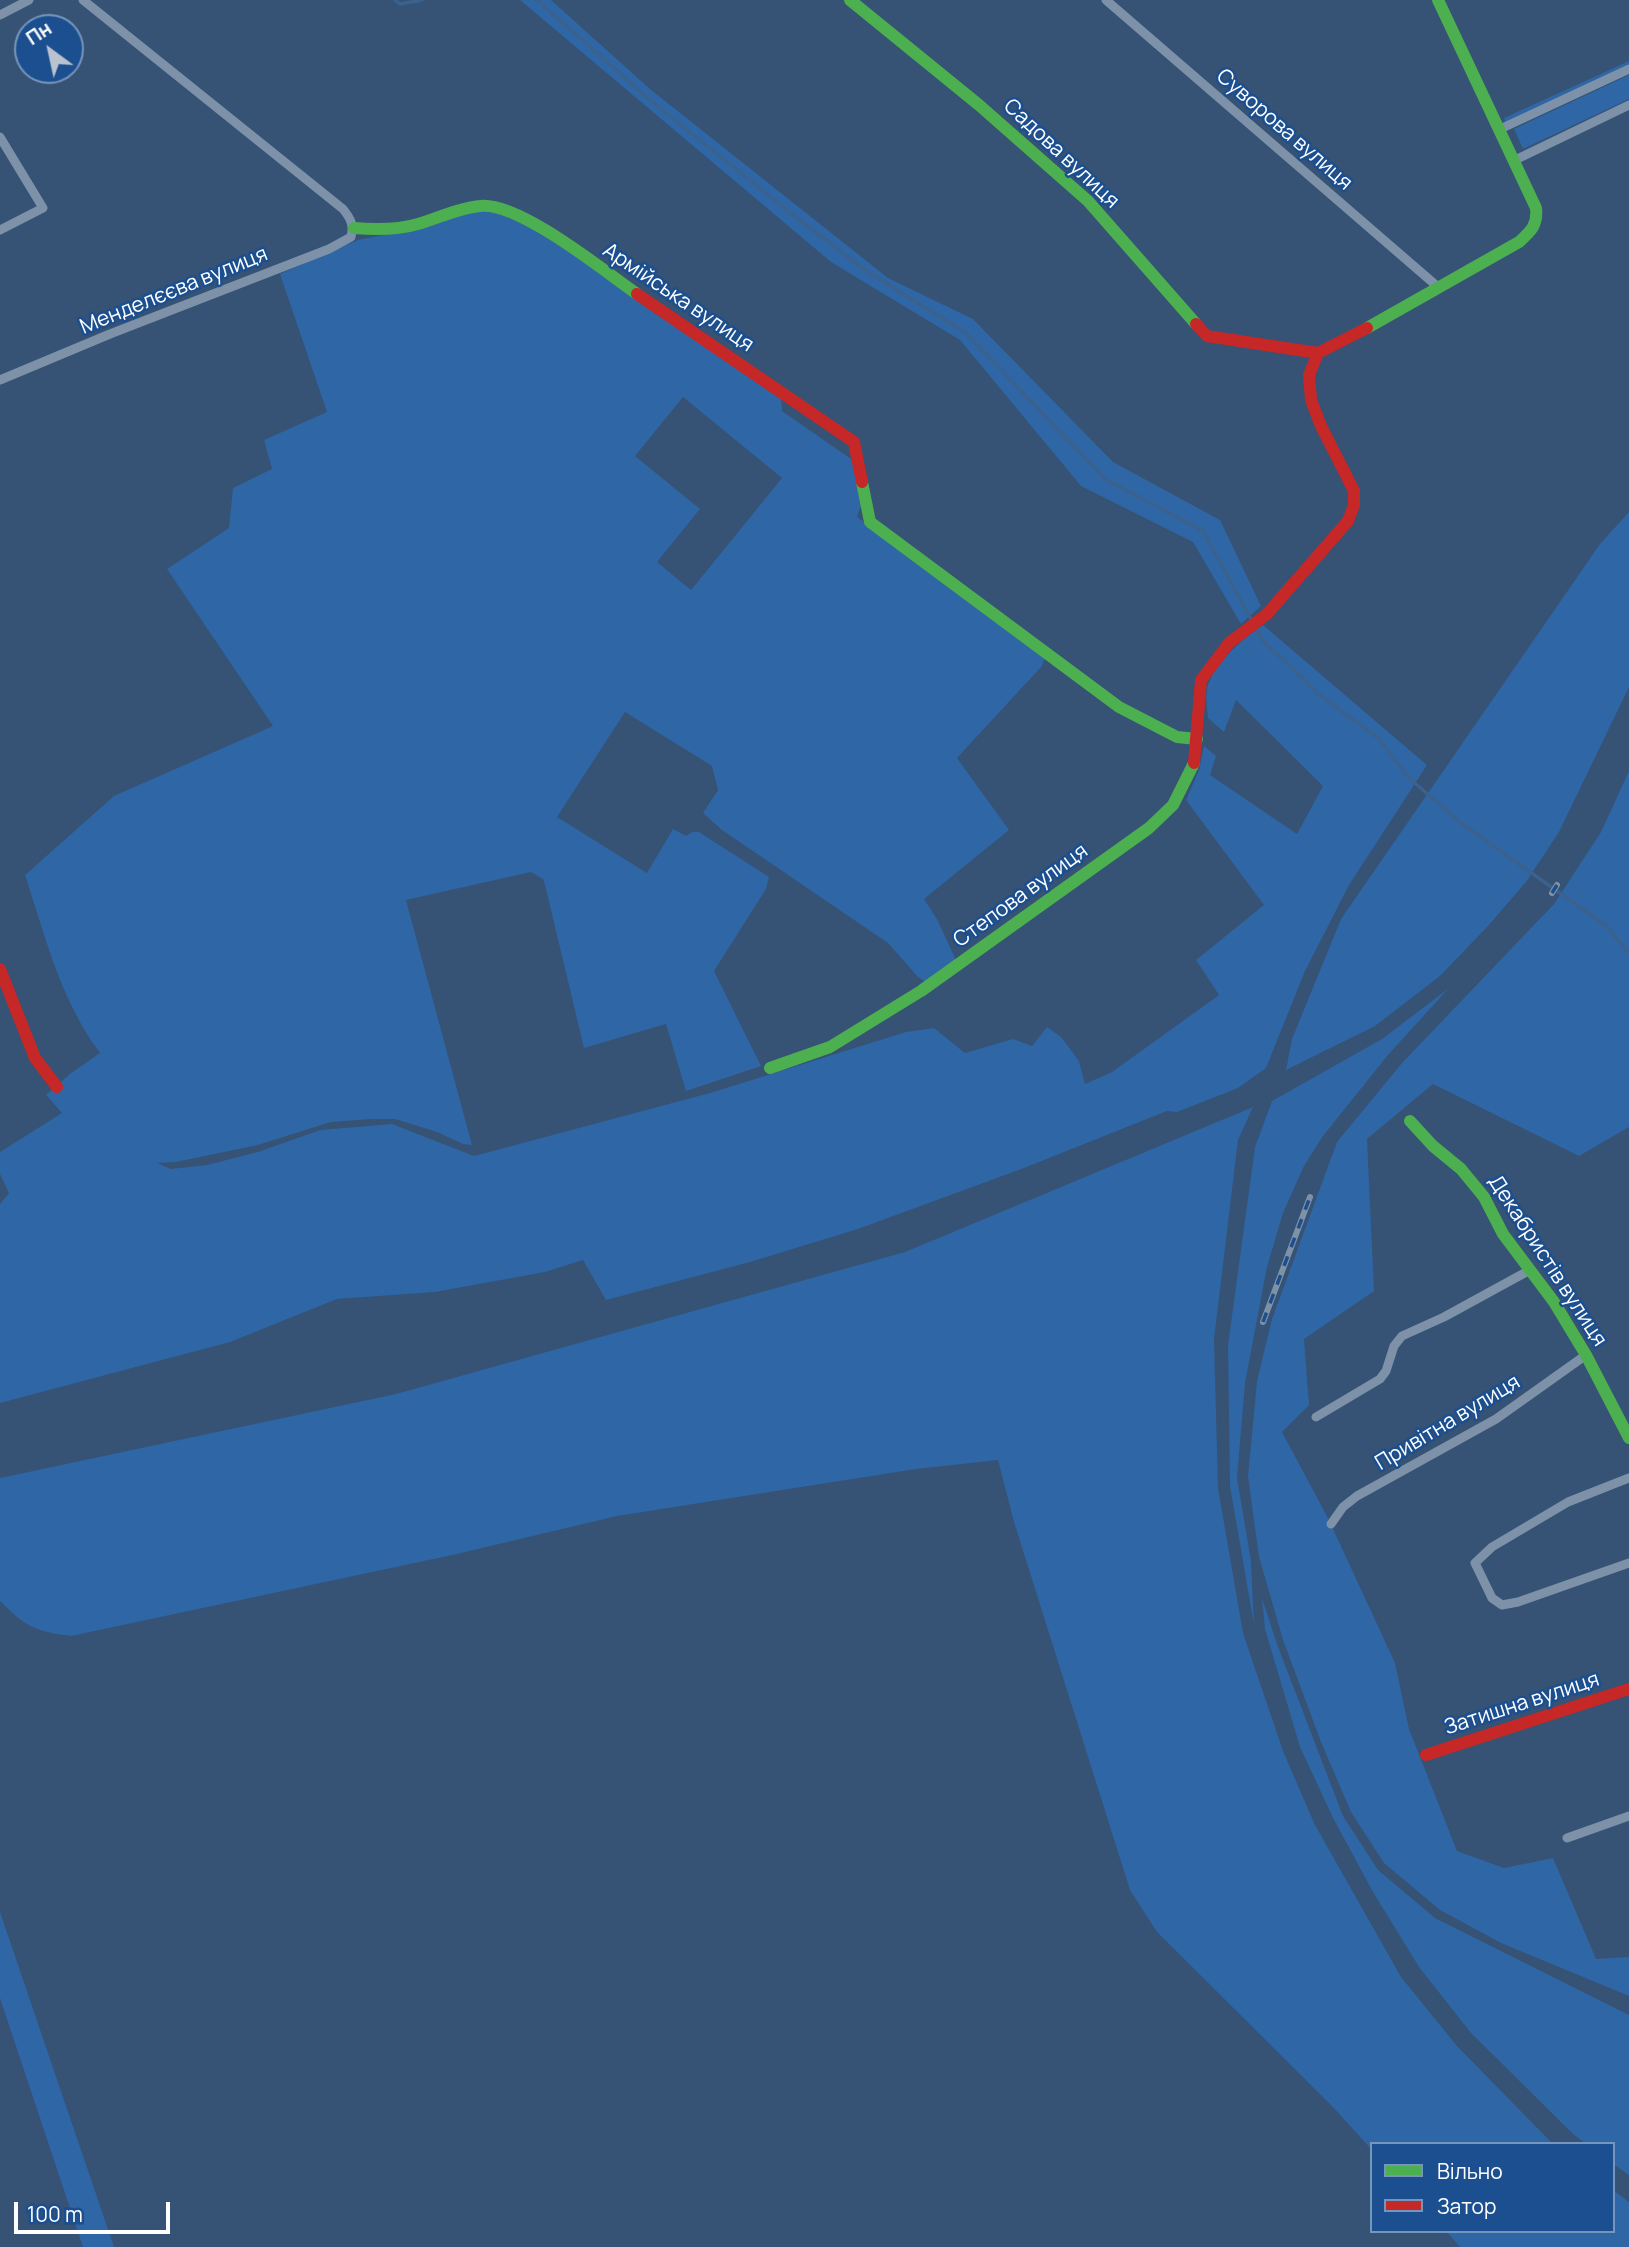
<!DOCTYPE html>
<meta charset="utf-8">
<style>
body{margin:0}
#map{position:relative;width:1629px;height:2247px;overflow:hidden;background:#365274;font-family:Manrope,sans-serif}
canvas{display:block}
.legend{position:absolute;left:1370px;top:2142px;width:245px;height:91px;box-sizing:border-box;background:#1b4f8f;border:2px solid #7695bc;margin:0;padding:9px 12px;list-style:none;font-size:21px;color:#fff}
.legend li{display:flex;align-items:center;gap:14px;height:35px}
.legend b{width:35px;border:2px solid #7695bc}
.north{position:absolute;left:14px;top:14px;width:70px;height:70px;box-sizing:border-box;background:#1b4f8f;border:2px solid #7695bc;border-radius:50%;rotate:327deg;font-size:19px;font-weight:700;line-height:28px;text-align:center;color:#fff}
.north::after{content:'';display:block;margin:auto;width:24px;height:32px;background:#b9c2ce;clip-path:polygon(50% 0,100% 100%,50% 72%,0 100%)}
.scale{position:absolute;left:14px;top:2202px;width:156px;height:32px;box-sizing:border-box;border:4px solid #fff;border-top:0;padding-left:9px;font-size:21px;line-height:24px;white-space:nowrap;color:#fff;-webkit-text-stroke:5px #1b4f8f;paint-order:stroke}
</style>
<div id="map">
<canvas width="1629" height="2247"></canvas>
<ul class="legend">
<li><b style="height:9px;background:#4caf50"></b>Вільно</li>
<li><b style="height:9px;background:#c62828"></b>Затор</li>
</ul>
<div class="north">Пн</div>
<div class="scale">100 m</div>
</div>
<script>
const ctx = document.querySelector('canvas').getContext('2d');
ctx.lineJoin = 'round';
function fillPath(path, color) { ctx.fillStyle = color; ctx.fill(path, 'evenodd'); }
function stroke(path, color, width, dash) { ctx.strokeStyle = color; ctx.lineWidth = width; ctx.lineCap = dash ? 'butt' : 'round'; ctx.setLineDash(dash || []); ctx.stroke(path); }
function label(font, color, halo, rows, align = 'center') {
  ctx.font = font + ' Manrope,sans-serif'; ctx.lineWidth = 5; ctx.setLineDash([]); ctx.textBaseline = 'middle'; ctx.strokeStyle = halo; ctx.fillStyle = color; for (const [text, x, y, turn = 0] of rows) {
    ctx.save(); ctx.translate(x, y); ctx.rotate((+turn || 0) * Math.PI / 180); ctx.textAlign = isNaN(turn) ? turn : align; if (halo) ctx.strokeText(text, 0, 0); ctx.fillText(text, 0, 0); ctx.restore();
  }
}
const green = new Path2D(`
 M520,0H551L650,89L888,278L973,319L1113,462L1220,520L1261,606L1241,624L1193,542L1081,486L960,340L831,262Z
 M1629,61V65L1505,122L1504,118Z
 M1629,75V99L1523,149L1514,129Z
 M482,209L509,215L557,242L781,394L782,411L854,461L861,505L857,517L1046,655L1042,666L957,758L1009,830L924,899L937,919L956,960L932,980L924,981L917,976L888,943L722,830L703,813L718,790L712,766L625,712L557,817L647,873L673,829L686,836L692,832H699L769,877L766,889L714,971L761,1066L686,1091L666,1024L584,1048L545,885L543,879L531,872L406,900L472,1145L463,1144L437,1132L395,1119H372L331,1122L258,1145L176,1162L157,1163L171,1169L207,1165L258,1152L320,1130L392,1124L474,1156L710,1093L906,1032L934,1028L965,1053L1013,1039L1032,1046L1047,1027L1061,1037L1079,1061L1085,1084L1112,1072L1219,995L1196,960L1264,905L1186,800L1199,770L1204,746L1216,756L1210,775L1297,834L1323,786L1236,700L1224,732L1208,718C1207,705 1204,691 1210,680C1219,659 1244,638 1263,625L1427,765L1349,885L1305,971L1266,1068L1238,1088L1177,1112L1167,1111L1024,1168L858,1229L750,1262L606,1300L583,1260L545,1272L435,1292L337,1299L230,1342L0,1403V1204L9,1193L0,1174V1152L62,1113L46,1095L71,1073L100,1053C61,1001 45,936 25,875L114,796L273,726L167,569L229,528L233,488L272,469L264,440L327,412L280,274L358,240L408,230ZM683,397L782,478L691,590L657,562L700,509L635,456Z
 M1629,512V687L1559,832L1526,882L1488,926L1440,976L1375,1026L1286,1070L1292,1039L1341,919L1600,544Z
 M1629,771V1127L1579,1156L1433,1084L1367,1139L1374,1291L1304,1339L1309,1405L1282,1432L1328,1518L1395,1663L1409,1729L1457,1851L1504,1868L1553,1858L1596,1959L1629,1957V1996L1501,1943L1440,1910L1384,1863L1351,1812L1321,1742L1283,1640L1259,1557L1248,1476L1257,1381L1272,1319L1337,1142L1402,1063L1554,904L1601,832Z
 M1449,988L1388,1055L1323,1136L1304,1166L1283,1213L1267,1267L1245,1383L1237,1478L1251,1561L1254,1625L1230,1486L1228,1345L1255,1147L1272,1101L1382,1039Z
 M1253,1107L1238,1140L1214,1339L1218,1488L1243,1633L1283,1751L1315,1825L1401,1977L1457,2046L1553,2144H1372V2150L1332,2106L1157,1932L1130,1890L1014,1522L998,1460L916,1469L617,1516L457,1554L71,1636C34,1631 26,1627 0,1601V1478L396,1394L905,1252Z
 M1262,1598L1277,1644L1343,1816L1378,1870L1435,1918L1629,2015V2175L1613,2164V2144H1586L1573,2134L1471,2033L1419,1967L1373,1892L1333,1818L1300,1747L1265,1629Z
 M0,1912L114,2247H83L0,1998Z
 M1613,2190L1629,2202V2247H1460L1446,2231H1613Z`);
const stream = new Path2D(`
 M395,0L400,4L422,0
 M537,0L656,105L788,211L865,270L966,333L1105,479L1203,531L1252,621
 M1256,628L1264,642L1321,696L1378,738L1409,778L1461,823L1605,925L1629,953`);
const street = new Path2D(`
 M1106,0L1438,287
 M0,15L29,0
 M1498,130L1629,69
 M0,137L43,208L0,230
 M1513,161L1629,105
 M0,380L110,334L329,249L351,237C354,225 351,219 343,209L83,0
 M1316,1417L1380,1379L1386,1371L1394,1346L1402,1336L1444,1317L1530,1270
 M1629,1478L1568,1502L1492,1547L1475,1563L1492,1598L1502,1605L1518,1602L1629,1563
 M1331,1524L1343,1507L1357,1496L1496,1419L1586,1355
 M1567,1838L1629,1816`);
const fast = new Path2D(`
 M850,0L979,105L1088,201L1196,324
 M354,228C376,230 397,230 418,224C439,218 458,208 480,206C518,201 604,271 637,294
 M1367,328L1519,242C1531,231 1538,225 1536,208L1438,0
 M862,482L870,522L1119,707L1177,737L1197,739
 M770,1068L830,1047L921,991L1149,828L1173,805L1194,763
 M1410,1121L1433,1146L1461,1169L1484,1197L1503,1234L1554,1302L1586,1355L1629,1438`);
const jam = new Path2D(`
 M637,294L854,442L862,482
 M1196,324L1207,336L1318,353
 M1194,763L1201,680L1229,643L1267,614L1348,521L1354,505V491L1321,426L1311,400L1309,375L1318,353L1367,328
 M0,969L35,1058L57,1087
 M1426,1755L1629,1689`);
const rail = new Path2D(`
 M1552,893L1557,885
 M1263,1322L1310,1197`);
const streetNames = [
 ["Суворова вулиця",1284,130,41],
 ["Садова вулиця",1061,154,43],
 ["Менделєєва вулиця",174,291,-22],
 ["Армійська вулиця",678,298,34],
 ["Степова вулиця",1021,896,-36],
 ["Декабристів вулиця",1547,1261,57],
 ["Привітна вулиця",1448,1423,-31],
 ["Затишна вулиця",1522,1704,-18]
];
fillPath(green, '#2f66a5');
stroke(stream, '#3b618d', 3.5);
stroke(street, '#7d92a8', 9);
stroke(fast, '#4caf50', 12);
stroke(jam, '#c62828', 12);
stroke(rail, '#7e92a7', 6);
stroke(rail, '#1b4f8f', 3.5, [10]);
label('21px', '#fff', '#1b4f8f', streetNames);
</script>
